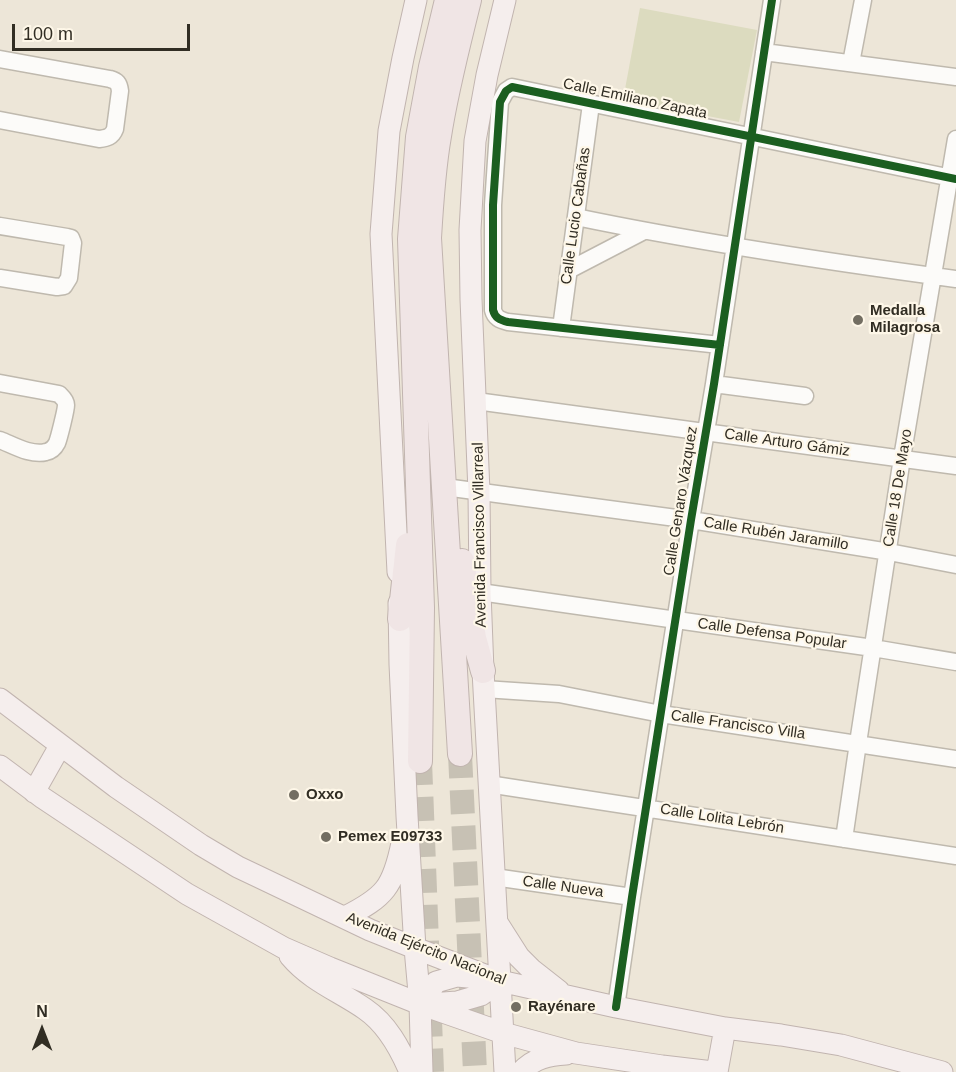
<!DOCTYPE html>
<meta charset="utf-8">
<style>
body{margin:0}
#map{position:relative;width:956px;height:1072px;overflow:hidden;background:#ede6d8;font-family:Arial,sans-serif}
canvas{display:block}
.north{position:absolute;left:12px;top:1000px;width:60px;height:60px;-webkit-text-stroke:4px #fef7e8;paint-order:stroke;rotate:0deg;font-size:16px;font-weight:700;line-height:24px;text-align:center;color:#312d23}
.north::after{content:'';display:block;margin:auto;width:21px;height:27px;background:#312d23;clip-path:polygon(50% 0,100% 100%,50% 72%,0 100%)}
.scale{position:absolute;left:12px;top:24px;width:178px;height:27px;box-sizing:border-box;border:3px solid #312d23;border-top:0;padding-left:8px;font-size:18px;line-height:21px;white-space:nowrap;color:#312d23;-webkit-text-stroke:4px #fef7e8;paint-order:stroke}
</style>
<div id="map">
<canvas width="956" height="1072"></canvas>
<div class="north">N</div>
<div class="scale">100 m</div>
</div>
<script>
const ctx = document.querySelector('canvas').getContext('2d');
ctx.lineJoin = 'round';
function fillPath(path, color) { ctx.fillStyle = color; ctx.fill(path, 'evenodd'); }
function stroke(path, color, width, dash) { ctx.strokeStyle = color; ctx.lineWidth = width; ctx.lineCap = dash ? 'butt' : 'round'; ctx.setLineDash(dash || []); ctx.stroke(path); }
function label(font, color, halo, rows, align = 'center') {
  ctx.font = font + ' Arial,sans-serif'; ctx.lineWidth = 4.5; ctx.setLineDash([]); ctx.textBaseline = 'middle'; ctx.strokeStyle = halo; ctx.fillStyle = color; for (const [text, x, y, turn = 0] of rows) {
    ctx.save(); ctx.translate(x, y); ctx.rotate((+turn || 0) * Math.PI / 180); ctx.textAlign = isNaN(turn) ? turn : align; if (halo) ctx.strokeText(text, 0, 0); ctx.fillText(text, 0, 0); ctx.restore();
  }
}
const green = new Path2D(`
 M640,8L757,30L739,122L623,100Z`);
const highwayTunnel = new Path2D(`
 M460,754L475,1072
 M420,761L432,1072`);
const minor = new Path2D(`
 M764,52L956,77
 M0,59L110,79C117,81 119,83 120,91L115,129C112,137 107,138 99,139L0,120
 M851,63L863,0
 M576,217C701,243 829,262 956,279
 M0,226L67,237L71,238L73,243L69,278L64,286L57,287L0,278
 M569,270L644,231
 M561,328L591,104
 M720,345L508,322C500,320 495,318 493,310V205L500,102L506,91L512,87L956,179
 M0,383L59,394C62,397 66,400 66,405C66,410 59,438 57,443C55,447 51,451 46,452C31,456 13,445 0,440
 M714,384L805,396
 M476,401L956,466
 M452,488L691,520L889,552L956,565
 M480,592L873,648L956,662
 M484,689L559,694L661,714L956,759
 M488,784L956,856
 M844,839L858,743L902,458L956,139
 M494,877L632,897
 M616,1007L632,897L691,520L714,384L772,0`);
const major = new Path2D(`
 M505,0L487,75L475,141L470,230L471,299L479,492L480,592L483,671L505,1072
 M398,572L381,234L389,131L403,58L416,0
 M399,603L400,664L407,816L415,948L420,1004L422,1072
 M0,699L116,787L201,845L238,867L257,876L370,930L415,948L500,981L616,1007L725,1028L781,1035L841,1045L942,1072
 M0,766L43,798L187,894L284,948L330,968L420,1004L503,1033L576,1053L662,1066L713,1072
 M34,792L60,746
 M345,917C385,897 393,887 402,843
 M498,924L519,957L531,969L559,991
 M290,956C311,981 339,991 365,1009C387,1024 400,1048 410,1072
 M420,1004L436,982L457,976L479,978
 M430,1004L457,1002L481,995L500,981
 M521,1072C534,1058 549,1055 566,1054
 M717,1072L725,1028`);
const highway = new Path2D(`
 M462,561L474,638L483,671
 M400,619L408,545
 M460,754L429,238C431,204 433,170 439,136C446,90 458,45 469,0
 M420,761L422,608L410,239L418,137L431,67L447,0`);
const cycleway = new Path2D(`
 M720,345L508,322C500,320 495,318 493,310V205L500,102L506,91L512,87L956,179
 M616,1007L632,897L691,520L714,384L772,0`);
const markers = [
 [858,320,6,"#736e62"],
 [294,795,6,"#736e62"],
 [326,837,6,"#736e62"],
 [516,1007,6,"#736e62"]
];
const streetNames = [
 ["Calle Emiliano Zapata",635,99,12],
 ["Calle Lucio Cabañas",576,216,-82],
 ["Calle Arturo Gámiz",787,443,8],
 ["Calle 18 De Mayo",898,488,-81],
 ["Calle Genaro Vázquez",681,501,-81],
 ["Calle Rubén Jaramillo",776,534,9],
 ["Avenida Francisco Villarreal",480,535,-91],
 ["Calle Defensa Popular",772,634,8],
 ["Calle Francisco Villa",738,725,8],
 ["Calle Lolita Lebrón",722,819,9],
 ["Calle Nueva",563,887,8],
 ["Avenida Ejército Nacional",426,949,22]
];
const poiNames = [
 ["Medalla",870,311],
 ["Milagrosa",870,328],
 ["Oxxo",306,795],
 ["Pemex E09733",338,837],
 ["Rayénare",528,1007]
];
fillPath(green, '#dcdbbf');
stroke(highwayTunnel, '#c7c1b4', 24, [24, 12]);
stroke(minor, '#bfb9ae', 19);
stroke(major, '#c1b4af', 23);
stroke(highway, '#c1b4af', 26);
stroke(minor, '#fcfbf9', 16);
stroke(major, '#f5eeed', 21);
stroke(highway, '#f0e5e5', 24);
stroke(cycleway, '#1b5e20', 8);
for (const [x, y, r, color] of markers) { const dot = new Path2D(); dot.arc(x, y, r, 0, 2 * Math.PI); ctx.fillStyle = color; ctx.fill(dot); stroke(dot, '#fef7e8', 2); }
label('15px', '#312d23', '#fef7e8', streetNames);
label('bold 15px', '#312d23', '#fef7e8', poiNames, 'left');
</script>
